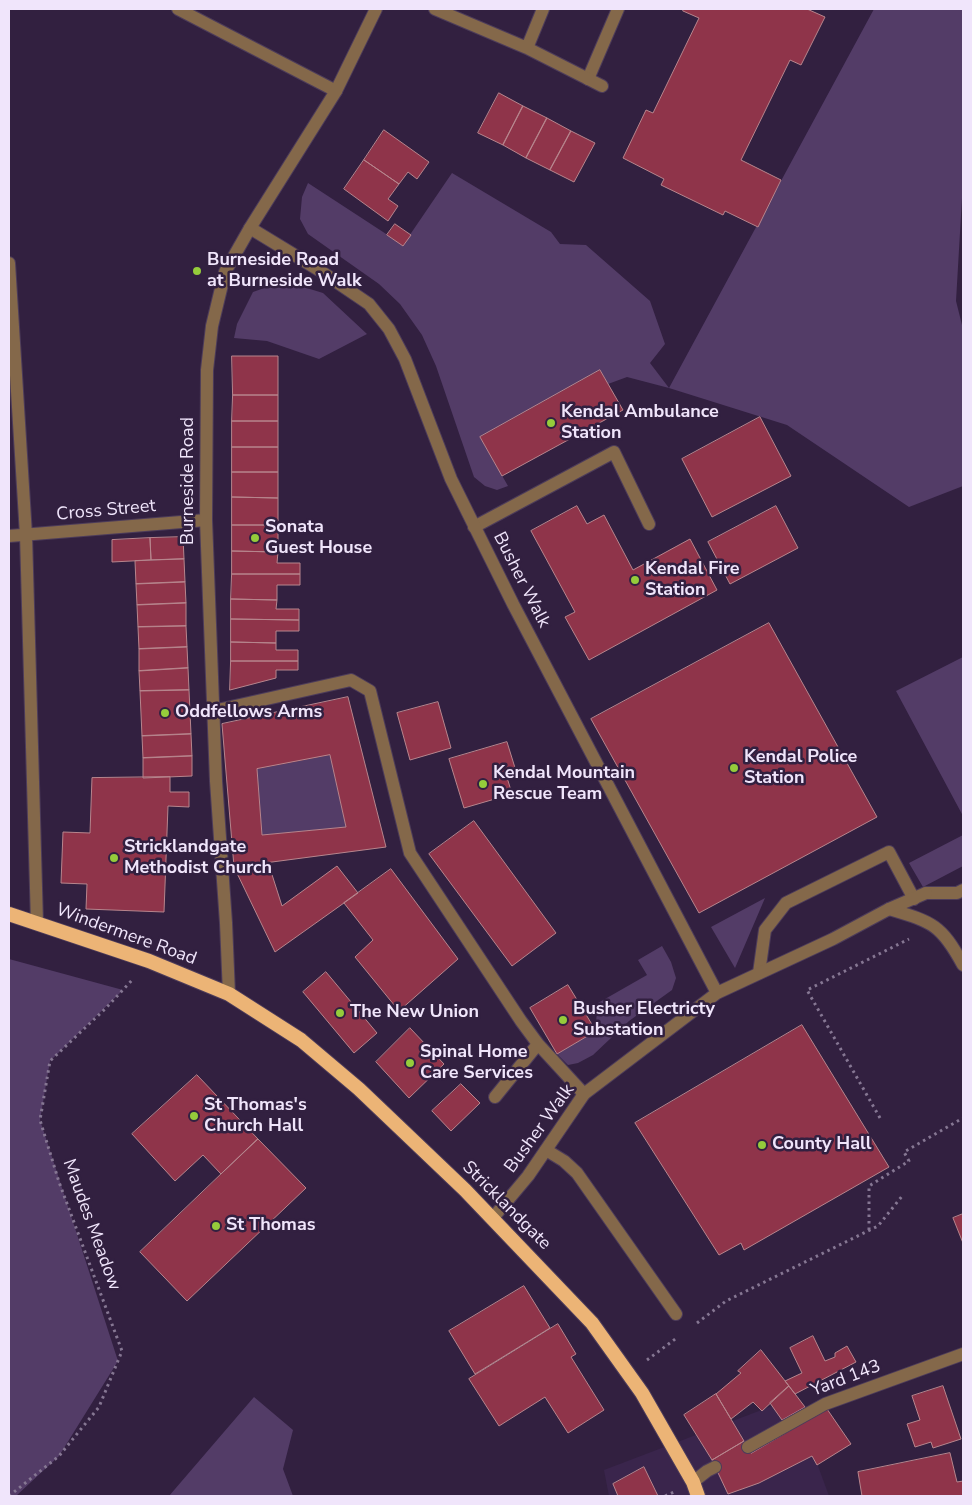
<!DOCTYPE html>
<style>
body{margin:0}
#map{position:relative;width:972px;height:1505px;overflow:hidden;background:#322040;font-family:"Nunito Sans",sans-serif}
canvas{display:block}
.frame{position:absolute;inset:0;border:10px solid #f0e5fb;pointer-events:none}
</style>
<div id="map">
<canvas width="972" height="1505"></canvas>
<div class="frame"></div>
</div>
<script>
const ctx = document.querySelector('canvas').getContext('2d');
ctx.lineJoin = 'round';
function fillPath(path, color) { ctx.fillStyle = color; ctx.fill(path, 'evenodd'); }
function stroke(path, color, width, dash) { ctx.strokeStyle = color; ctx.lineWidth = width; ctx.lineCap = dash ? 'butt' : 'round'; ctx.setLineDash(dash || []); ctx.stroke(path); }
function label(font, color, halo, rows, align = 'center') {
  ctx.font = font + ' "Nunito Sans",sans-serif'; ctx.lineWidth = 5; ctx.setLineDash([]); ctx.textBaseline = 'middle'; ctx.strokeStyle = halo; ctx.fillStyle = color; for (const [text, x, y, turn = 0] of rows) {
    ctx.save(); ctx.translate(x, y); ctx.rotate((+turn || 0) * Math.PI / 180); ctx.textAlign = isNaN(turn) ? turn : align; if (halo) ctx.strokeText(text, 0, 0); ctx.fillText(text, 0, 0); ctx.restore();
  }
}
const built = new Path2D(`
 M793,1398L829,1496H609L604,1470Z`);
const green = new Path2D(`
 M874,9H963V181L956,301L963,329V486L909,507L787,425L669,388L627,377L608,384L600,370L480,437L508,486L497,490L485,486L474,477L436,366L422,335L400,304L379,284L308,234L300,219L302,197L308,183L403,245L452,173L551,232L560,244L586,245L650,301L665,344L650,363L669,388Z
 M284,281L323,293L367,334L319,359L267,341L234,338L237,324L253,292Z
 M963,657V816L896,691Z
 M330,755L346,827L262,835L257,769Z
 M963,835V866L923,887L909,863Z
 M765,898L735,968L711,927Z
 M662,946L671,962L676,978L672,990L629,1021L593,1055L578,1063L568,1065L557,1054L595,1031L598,1003L647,975L638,960Z
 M9,959L123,990L50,1061L40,1120L118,1361L59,1456L16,1496H9Z
 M254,1397L293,1430L283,1469L293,1496H169Z`);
const building = new Path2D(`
 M684,9H807L825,17L801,65L790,60L741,160L781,180L758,227L725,211L723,215L661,185L664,179L623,158L646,110L653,113L699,18L683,11Z
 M499,93L523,106L503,145L478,133Z
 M523,106L547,118L526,158L503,145Z
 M547,118L571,131L550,170L526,158Z
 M384,130L429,162L417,179L408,172L399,184L364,160Z
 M571,131L595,143L574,182L550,170Z
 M364,160L399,184L388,199L398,206L388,221L344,189Z
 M395,224L411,235L403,246L387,235Z
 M232,356H278V395H233Z
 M600,370L623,410L502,476L480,437Z
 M233,395H278V421H232Z
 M760,417L791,476L712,517L682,459Z
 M232,421H278V447H232Z
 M232,447H278V472H232Z
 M232,472H278V498L232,497Z
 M232,497L278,498V525H232Z
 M577,506L587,524L604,515L633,570L690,539L717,590L589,660L565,617L575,612L531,531Z
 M776,506L798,548L730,584L708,542Z
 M232,525H278V552L232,551Z
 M183,537L184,559L151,560L150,538Z
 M150,538L151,560L112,562V540Z
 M232,551L278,552L277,563H300V574H232Z
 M184,559L185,582L136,584L135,561Z
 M232,574H300V585H277V600L231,599Z
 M185,582L186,603L137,605L136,584Z
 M231,599L277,600L276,609H299V620L231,619Z
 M186,603V626L138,627L137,605Z
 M231,619L299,620V631H276V643L231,642Z
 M769,623L877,817L699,913L591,719Z
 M186,626L187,647L139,649L138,627Z
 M231,642L276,643V650H298V661H231Z
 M187,647L188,668L139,671V649Z
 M231,661H298V670H276V678L230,690Z
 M188,668L189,690L140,691L139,671Z
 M189,690L191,734L142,736L140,691Z
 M348,697L386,847L234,867L222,724ZM330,755L346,827L262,835L257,769Z
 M438,702L451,748L410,760L397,713Z
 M191,734L192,756L143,758L142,736Z
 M507,742L516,771L506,774L512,794L464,808L449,759Z
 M192,756V776L143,778V758Z
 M170,777V792H189V807L168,806L164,912L86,909L87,884L61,883L63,832L90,833L92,778Z
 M474,821L556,933L512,966L429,854Z
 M268,862L282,906L337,866L358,893L275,952L234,867Z
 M391,869L458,959L399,1011L355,957L373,940L344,903Z
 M326,972L377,1033L354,1053L303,992Z
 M568,985L596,1031L557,1054L530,1008Z
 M802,1025L889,1167L744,1250L741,1243L719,1255L635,1123Z
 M410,1028L444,1064L409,1098L376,1062Z
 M197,1075L258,1139L221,1174L203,1155L175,1181L132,1134Z
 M461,1084L480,1103L451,1131L432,1111Z
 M258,1139L306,1188L187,1301L140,1252Z
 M963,1214V1243L953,1218Z
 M524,1286L550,1328L475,1374L449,1331Z
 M558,1324L576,1354L571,1357L604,1410L568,1433L545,1397L499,1426L469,1379Z
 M813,1336L825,1361L835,1357V1353L847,1346L856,1362L795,1394L785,1381L802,1373L790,1348Z
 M761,1350L789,1386L762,1411L753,1402L731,1419L716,1394L741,1373L738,1371Z
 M789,1386L805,1407L782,1420L770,1403Z
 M943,1386L961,1439L933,1448L931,1442L915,1447L907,1424L920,1420L912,1396Z
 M716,1394L744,1441L712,1460L684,1415Z
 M827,1409L851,1444L817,1465L812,1456L759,1483L728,1494L712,1460L744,1441L751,1453Z
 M950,1453L957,1482L963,1481V1496H862L858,1472Z
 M644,1467L658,1496H618L613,1484Z`);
const path = new Path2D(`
 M880,1118L807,990L909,939
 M869,1230V1186L909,1161L904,1152L963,1118
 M697,1323L726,1301L878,1226L903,1195
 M647,1360L678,1337
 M9,1496L59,1456L99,1407L122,1351L59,1182L40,1120L50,1061L106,1008L133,979
 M665,1496L674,1492`);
const service = new Path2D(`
 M588,79L618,9
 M474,527L614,452L649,524
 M213,711L351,680L370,691L410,853L521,1021L538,1044L584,1094
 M926,893H957L963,890
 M889,909C932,922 941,924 963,965
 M759,973L765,930L786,903L889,852L914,899
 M495,1097L538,1044
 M546,1150L564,1161L577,1173L676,1314
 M748,1447L825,1404L963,1354
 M693,1482L707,1471L715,1467`);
const minor = new Path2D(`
 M178,9L336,91
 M435,9L527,48L602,86
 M527,48L543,9
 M250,228L319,270L369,304L389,329L405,359L451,479L513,604L717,993
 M9,263L26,535L37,923
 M9,536L206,520
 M492,1219L528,1176L584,1094L717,993L833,939L889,909L926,893`);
const tertiary = new Path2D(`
 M229,994L226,923L216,781L206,520L207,370L212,326L225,272L250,228L336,91L376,9`);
const trunk = new Path2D(`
 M9,914L149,961L229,994L301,1040L359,1089L465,1190L592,1323L642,1393L693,1482L698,1496`);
const markers = [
 [197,271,5,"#95cc3b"],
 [551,423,5,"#95cc3b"],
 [255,538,5,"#95cc3b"],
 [635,580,5,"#95cc3b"],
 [165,713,5,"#95cc3b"],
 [734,768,5,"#95cc3b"],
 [483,784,5,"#95cc3b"],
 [114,858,5,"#95cc3b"],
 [340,1013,5,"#95cc3b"],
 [563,1020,5,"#95cc3b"],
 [410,1063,5,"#95cc3b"],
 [194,1116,5,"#95cc3b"],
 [762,1145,5,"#95cc3b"],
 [216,1226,5,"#95cc3b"]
];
const poiNames = [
 ["Burneside Road",207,261],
 ["at Burneside Walk",207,282],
 ["Kendal Ambulance",561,413],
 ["Station",561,434],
 ["Sonata",265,528],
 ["Guest House",265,549],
 ["Kendal Fire",645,570],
 ["Station",645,591],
 ["Oddfellows Arms",175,713],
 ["Kendal Police",744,758],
 ["Station",744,779],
 ["Kendal Mountain",493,774],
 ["Rescue Team",493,795],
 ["Stricklandgate",124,848],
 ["Methodist Church",124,869],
 ["Busher Electricty",573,1010],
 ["Substation",573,1031],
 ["The New Union",350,1013],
 ["Spinal Home",420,1053],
 ["Care Services",420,1074],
 ["St Thomas's",204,1106],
 ["Church Hall",204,1127],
 ["County Hall",772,1145],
 ["St Thomas",226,1226]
];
const streetNames = [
 ["Burneside Road",189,481,-90],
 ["Cross Street",106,511,-5],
 ["Busher Walk",521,580,63],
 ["Windermere Road",126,935,20],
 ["Busher Walk",540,1129,-54],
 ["Stricklandgate",506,1206,45],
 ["Maudes Meadow",91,1225,70],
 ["Yard 143",846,1379,-21]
];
fillPath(built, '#3a254c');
fillPath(green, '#533c67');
fillPath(building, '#8f344a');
stroke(building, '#b7858d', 1);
stroke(service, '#4d3c5a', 14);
stroke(minor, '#4d3c5a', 14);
stroke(tertiary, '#4d3c5a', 14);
stroke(trunk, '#4d3c5a', 16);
stroke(path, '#867793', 3, [2.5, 4]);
stroke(service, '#84684a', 12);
stroke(minor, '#84684a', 12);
stroke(tertiary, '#84684a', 12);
stroke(trunk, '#ecb476', 14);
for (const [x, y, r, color] of markers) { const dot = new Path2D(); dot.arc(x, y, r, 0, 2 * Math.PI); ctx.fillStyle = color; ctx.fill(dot); stroke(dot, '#322040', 2); }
label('bold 18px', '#f0e5fb', '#322040', poiNames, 'left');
label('18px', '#f0e5fb', '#322040', streetNames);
</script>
